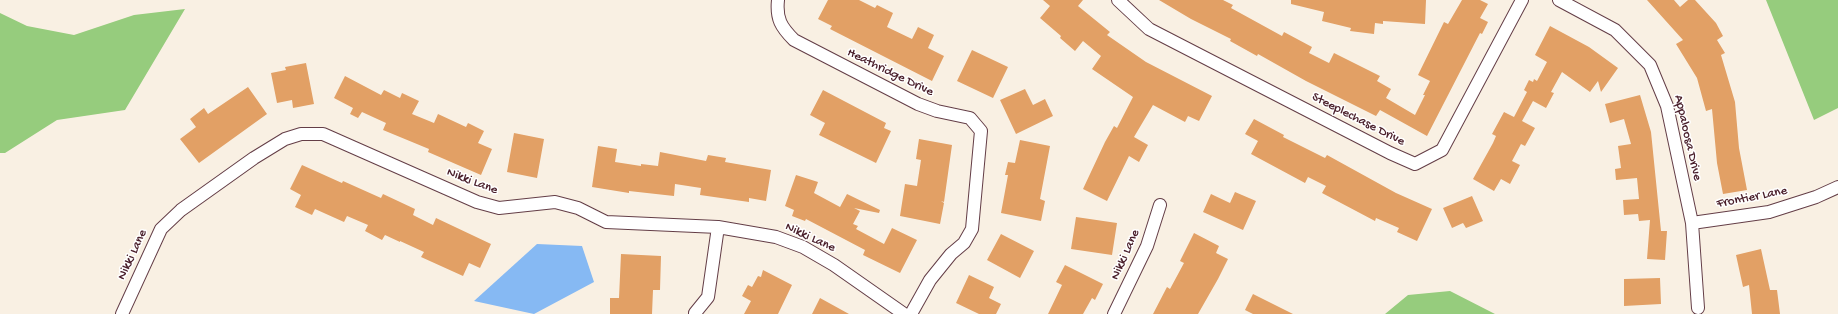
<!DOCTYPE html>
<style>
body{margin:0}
canvas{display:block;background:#f9f0e3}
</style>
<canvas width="1838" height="314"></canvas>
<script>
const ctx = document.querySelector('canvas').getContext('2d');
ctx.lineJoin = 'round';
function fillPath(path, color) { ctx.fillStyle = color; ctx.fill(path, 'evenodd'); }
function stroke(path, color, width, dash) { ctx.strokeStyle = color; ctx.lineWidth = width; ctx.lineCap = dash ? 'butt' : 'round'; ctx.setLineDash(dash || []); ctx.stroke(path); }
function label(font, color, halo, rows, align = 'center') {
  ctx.font = font + ' "Gochi Hand",sans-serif'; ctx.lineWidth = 3; ctx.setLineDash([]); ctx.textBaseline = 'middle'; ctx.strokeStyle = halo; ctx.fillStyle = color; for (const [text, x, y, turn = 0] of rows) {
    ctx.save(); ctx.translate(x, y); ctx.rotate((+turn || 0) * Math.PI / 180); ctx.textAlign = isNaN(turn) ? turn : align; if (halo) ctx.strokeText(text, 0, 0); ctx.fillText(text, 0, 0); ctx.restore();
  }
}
const green = new Path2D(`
 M1766,0H1838V108L1814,120Z
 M185,9L125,110L57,120L5,153H0V13L27,26L74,35L134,15Z
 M1450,291L1495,314H1385L1408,295Z`);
const water = new Path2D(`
 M537,244L582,246L594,282L534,314L474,301Z`);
const building = new Path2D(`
 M828,0H859L875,8L877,5L893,13L887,27L912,39L918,27L934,35L928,48L944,56L932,81L830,29L832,26L818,19Z
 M1043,0H1083L1078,6L1110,32L1107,35L1146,62L1212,96L1199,121L1188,116L1185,122L1153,105L1134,137L1148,145L1139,162L1129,156L1107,201L1083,189L1105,142L1114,126L1117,128L1133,97L1092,69L1101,56L1083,41L1075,51L1060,38L1061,36L1040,18L1050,6Z
 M1159,0H1223L1233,5L1231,8L1282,36L1284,32L1312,47L1309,53L1329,63L1334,53L1380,76L1377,81L1391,89L1386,98L1415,115L1425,95H1423L1430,81L1418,75L1444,22L1448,24L1462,0H1480L1488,4L1480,18L1488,22L1482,34L1480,33L1427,136L1380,110L1376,116L1306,81L1258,54L1257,56L1230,41L1231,39L1191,19Z
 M1291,0H1426L1425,24L1383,21V24L1375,23L1374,34L1350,31L1351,28L1322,21L1324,12L1291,4Z
 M1647,0H1674L1680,7L1688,0H1695L1716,23L1723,36L1717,40L1725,53L1721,55L1735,102L1739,148L1747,190L1723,194L1717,163L1712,109L1706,111L1697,78L1676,44L1683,40Z
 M1550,26L1589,47L1618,68L1601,92L1598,81L1590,92L1562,72L1551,92L1554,93L1546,108L1533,101L1522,121L1535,128L1525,146L1521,144L1512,161L1520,165L1510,184L1501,179L1494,191L1473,179L1493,143L1496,136L1492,134L1504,112L1514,117L1527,92L1524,90L1529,80L1533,82L1534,79L1537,81L1547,62L1535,55Z
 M972,50L1008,67L993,98L957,81Z
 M306,63L314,104L293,108L292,100L277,103L271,73L286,70L285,67Z
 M345,76L381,95L384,90L400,98L402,93L419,101L412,114L434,123L438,114L466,127L468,123L484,131L478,143L492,149L481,175L428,152L429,149L383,130L386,123L362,112L358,118L350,114L353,108L334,98Z
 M248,87L267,114L199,163L180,139L196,127L190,119L204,108L208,114Z
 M1025,89L1033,105L1045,99L1053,116L1016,134L1000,100Z
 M823,90L886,123L884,128L891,131L876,163L819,135L825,123L810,115Z
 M1640,95L1651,132L1661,231H1667L1665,260L1647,259L1650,220L1639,221L1638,214L1624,215L1623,200L1639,199L1637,178L1616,180L1615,169L1621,168L1618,146L1631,144L1624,119L1610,123L1605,104Z
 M1254,119L1284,135L1283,137L1325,158L1327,155L1396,193L1432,209L1417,241L1397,232L1399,228L1376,218L1375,221L1322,193L1326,186L1308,177L1305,183L1251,154L1258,141L1245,134Z
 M514,133L544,139L537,178L507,172Z
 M919,139L952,145L944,202L941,201L944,203L940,224L900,216L905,184L917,186L921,160L916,159Z
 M1020,140L1050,146L1040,199L1045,201L1041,221L1001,213L1008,175H1005L1008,162L1015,163Z
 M598,146L617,149L615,162L641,166V164L658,166L660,152L706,161L708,155L726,158L725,162L771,170L766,201L749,198V202L700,195L701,188L675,184L674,196L629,191V193L592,187Z
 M302,165L342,183L343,181L381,198L383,194L415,209L413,215L433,225L436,218L491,244L480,268L469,263L463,276L421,257L424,252L400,241V242L385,235L382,240L365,231L368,225L347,216L344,222L315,209L312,215L295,207L301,195L290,189Z
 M796,175L818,182L814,193L840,207L847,194L880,210L879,213L854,208L860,211L853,224L858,226L856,229L884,244L892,228L917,240L900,273L863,255L865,250L806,219L805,221L792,216L794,210L785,206Z
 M1235,192L1256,201L1243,230L1203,212L1211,194L1230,203Z
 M1472,196L1483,221L1466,228L1463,223L1452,228L1443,208Z
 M1076,217L1117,223L1112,255L1071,249Z
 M1194,233L1219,246L1216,253L1228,259L1218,279L1198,314H1153L1167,287L1170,289L1184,263L1180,261Z
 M1001,234L1034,251L1020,278L987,260Z
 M1761,249L1770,290H1777L1780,314H1752L1749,285L1743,287L1736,255Z
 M621,254L661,256L660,290H653L652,314H610V298H619Z
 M1065,265L1103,284L1095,300L1092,298L1083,314H1048L1062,285L1056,282Z
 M763,270L792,285L778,314H744L751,301L742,296L748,285L752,287L758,276L761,277Z
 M969,275L994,287L989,298L1001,304L996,314H979L956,303Z
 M1660,278L1661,304L1624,306V279Z
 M1253,294L1293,314H1253L1245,310Z
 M820,298L849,314H812Z`);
const street = new Path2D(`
 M778,0C776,19 781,27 794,40L918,104L937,111L970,118L981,131L972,229L964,243L951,254L930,280L911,314
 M1118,0L1149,29L1390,153L1415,164L1442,150L1522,0
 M1559,0L1615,30L1650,65L1667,106L1692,223L1698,308
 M1692,223L1769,212L1816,197L1838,187
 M695,313L708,297L718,227
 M122,314L161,229L181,210L254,158L285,139L301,134H323L477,202L499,208L555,202L578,208L606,222L718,227L776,237L803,247L834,265L904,314
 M1114,314L1147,246L1160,205`);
const streetNames = [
 ["Heathridge Drive",890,73,26],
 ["Steeplechase Drive",1358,120,27],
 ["Appaloosa Drive",1687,138,77],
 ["Nikki Lane",472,182,21],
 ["Frontier Lane",1752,198,-11],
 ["Nikki Lane",810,238,25],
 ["Nikki Lane",133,255,-65],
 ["Nikki Lane",1126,255,-66]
];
fillPath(green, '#96cc7d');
fillPath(water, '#86b9f3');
fillPath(building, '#e2a065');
stroke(street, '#643e47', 14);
stroke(street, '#fff', 12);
label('13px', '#4a1f2b', '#fff', streetNames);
</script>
